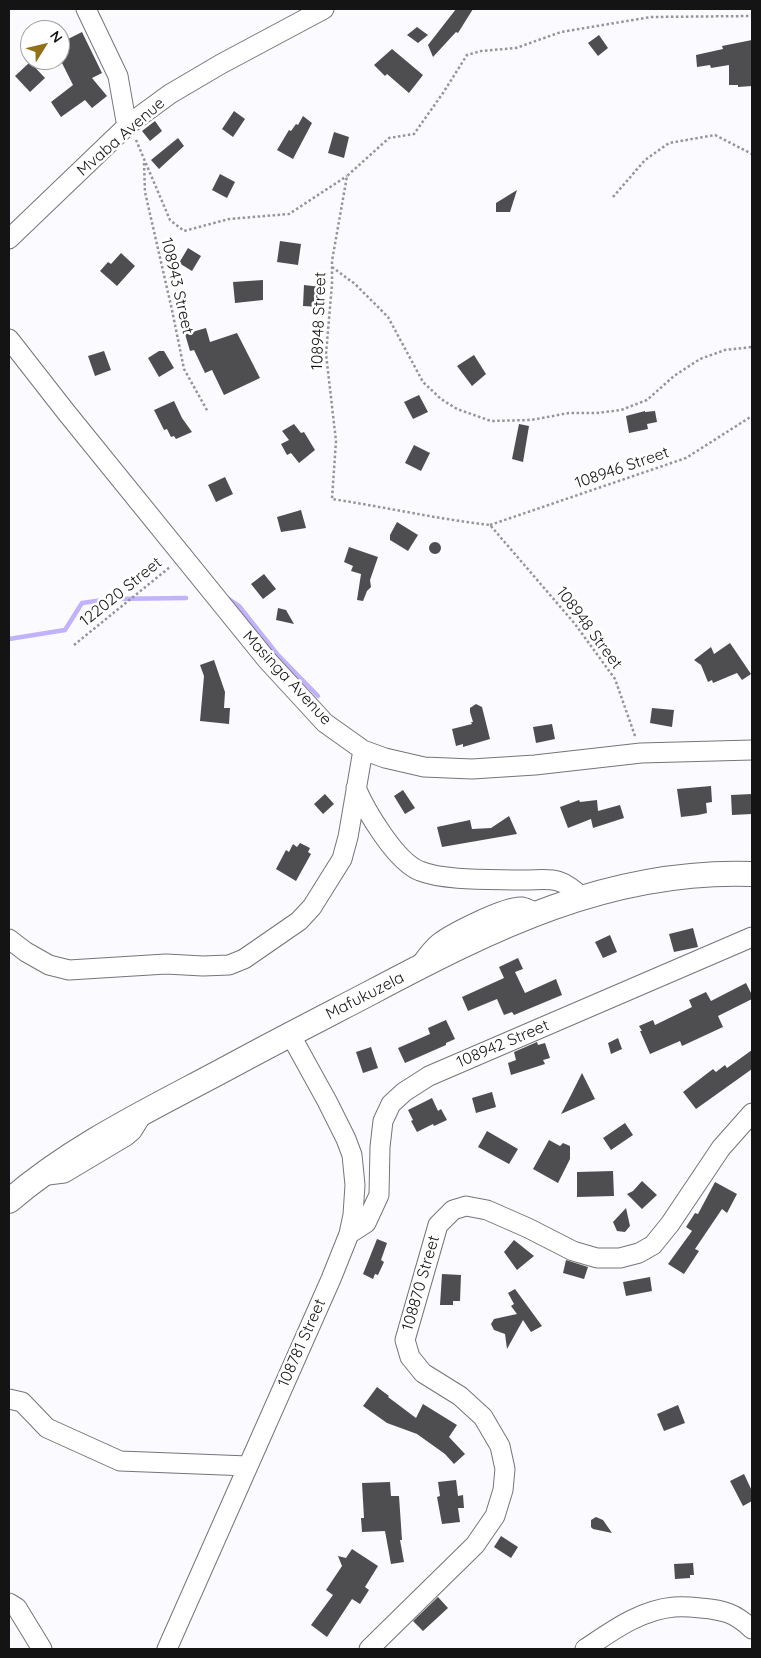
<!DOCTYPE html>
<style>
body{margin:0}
#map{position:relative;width:761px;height:1658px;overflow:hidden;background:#fbfaff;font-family:Quicksand,sans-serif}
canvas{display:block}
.frame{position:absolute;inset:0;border:10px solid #141415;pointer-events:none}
.north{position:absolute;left:20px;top:20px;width:50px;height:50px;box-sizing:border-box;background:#fff;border:1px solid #a1a1a1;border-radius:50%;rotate:54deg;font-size:14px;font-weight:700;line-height:20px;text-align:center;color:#141415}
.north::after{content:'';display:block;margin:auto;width:18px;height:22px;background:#936f17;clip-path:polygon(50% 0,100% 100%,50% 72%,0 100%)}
</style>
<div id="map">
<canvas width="761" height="1658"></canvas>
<div class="frame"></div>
<div class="north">N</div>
</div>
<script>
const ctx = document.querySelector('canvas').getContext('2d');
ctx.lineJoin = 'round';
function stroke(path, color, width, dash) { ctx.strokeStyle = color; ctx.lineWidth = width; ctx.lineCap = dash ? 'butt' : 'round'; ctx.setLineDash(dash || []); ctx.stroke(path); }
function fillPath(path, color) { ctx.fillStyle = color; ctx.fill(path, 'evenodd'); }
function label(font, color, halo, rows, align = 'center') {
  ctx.font = font + ' Quicksand,sans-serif'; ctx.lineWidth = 5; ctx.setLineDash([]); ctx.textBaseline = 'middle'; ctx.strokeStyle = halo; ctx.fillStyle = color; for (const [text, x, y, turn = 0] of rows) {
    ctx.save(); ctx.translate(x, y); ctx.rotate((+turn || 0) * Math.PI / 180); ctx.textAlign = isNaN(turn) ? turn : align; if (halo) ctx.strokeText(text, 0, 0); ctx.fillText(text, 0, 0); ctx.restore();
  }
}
const stream = new Path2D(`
 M226,597L239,606L277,654L318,696
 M9,639L65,630L82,603L110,599L186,598`);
const building = new Path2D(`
 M456,9H473L458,33L456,32L433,57L428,45Z
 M417,27L428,35L418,43L407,35Z
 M82,32L102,73L92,78L107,96L92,108L85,100L61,117L51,102L73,85L60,59V57L68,54L62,42Z
 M599,35L608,48L598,56L588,43Z
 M752,40V86L738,87V85H729V65L711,68L710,65L697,67L696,55L723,49L722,46Z
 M392,49L423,75L409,93L387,74L385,76L374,65Z
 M30,62L45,78L30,92L15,76Z
 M234,111L245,119L233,137L222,129Z
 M303,116L312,123L293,159L277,150L289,130L291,131L296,124L298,125Z
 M155,121L162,131L150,141L142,131Z
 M334,132L349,137L344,158L328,153Z
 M178,138L184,146L159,169L151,160Z
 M220,174L235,182L227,198L212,190Z
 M517,190L510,212H496V203Z
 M280,241L301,244L298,265L277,262Z
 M188,248L201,256L192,271L179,263Z
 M121,253L135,266L117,286L100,271L108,262L111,264Z
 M263,280V300L235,303L233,282Z
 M304,285L321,287L320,307L303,306Z
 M206,328L210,342L237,333L260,378L224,395L212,370L205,373L194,350L190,351L185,334Z
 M104,351L111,370L95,376L88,356Z
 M159,351H164L174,368L159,377L148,358Z
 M474,355L486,374L472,386L457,366Z
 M419,395L428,412L413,419L404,402Z
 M174,401L182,418L192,432L176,439L174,436L171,437L167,429L164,430L154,410Z
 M645,411V412L655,411L657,422L647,424L648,429L629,433L626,416Z
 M294,424L301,433L304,432L315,450L299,463L291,453L287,455L281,444L289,440L282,431Z
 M519,424L529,426L523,462L512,459Z
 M414,445L430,453L421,471L405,463Z
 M225,477L233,494L216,502L208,485Z
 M301,510L306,528L281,532L277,517Z
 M397,522L418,535L408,551L390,540V535Z
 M429 548a6 6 0 1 1 12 0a6 6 0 1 1-12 0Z
 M349,547L378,557L370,580L371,587L367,591L363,601L357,600L361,574L351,571L353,566L344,562Z
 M264,574L276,589L263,599L251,584Z
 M278,608L286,610L294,624L276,620Z
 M730,643L751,674L742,680L737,673L713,683L712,680L708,682L701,665L694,660L711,647L714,654Z
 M214,660L225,692L224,708H230L229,724L200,721L204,676L200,665Z
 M476,704L482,707L490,739L463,747V744L456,746L452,729L472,724L471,722H473L470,712V708Z
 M652,708L674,710L672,727L650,723Z
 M552,724L555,739L536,743L533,727Z
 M711,786L712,802L706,803L707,813L698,815L681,817L677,789Z
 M403,790L415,808L405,814L394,796Z
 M325,794L334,804L323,814L314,804Z
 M752,794V814L732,815L731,795Z
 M579,800L580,802L597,800L598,811L620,805L624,818L593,828L591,819L568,828L560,807Z
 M509,816L517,834L442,847L437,827L470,820L472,829L491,828Z
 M300,843L310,848L308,852L311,854L296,881L276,869L286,850L289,852L293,844L297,847Z
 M693,928L698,947L674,952L669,934Z
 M610,935L617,952L603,958L595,942Z
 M518,958L523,969L515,972L525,993L556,979L562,995L514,1015L512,1012L504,1015L497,999L468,1011L462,997L504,978L499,967Z
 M746,983L752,995V999L718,1016L723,1027L682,1046L680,1041L650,1054L640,1031H642L639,1026L653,1020L655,1025L692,1007L689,1000L706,992L711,1001Z
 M446,1020L455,1039L446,1043V1045L405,1063L398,1048L430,1034L428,1028Z
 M618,1038L622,1049L611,1054L608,1043Z
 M537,1042L538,1045L545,1043L550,1058L543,1060L545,1064L511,1075L508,1063L516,1060L514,1052Z
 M371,1047L378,1068L363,1073L356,1052Z
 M752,1050V1069L696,1109L683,1092L713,1069L716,1072L725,1065L727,1068Z
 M582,1073L595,1099L561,1114L571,1095Z
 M492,1092L496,1107L476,1113L472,1098Z
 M432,1098L438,1111L441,1109L447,1120L434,1126L433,1124L417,1132L411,1121L413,1120L408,1110Z
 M625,1123L633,1135L611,1150L603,1138Z
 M487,1131L518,1149L509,1164L478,1147Z
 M549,1140L560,1146L563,1143L570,1146V1159L558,1183L533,1169Z
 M613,1171L614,1196L577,1197V1172Z
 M642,1181L657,1195L642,1209L627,1194L633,1191Z
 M715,1182L737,1194L727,1213L722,1209L695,1249L699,1251L684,1274L668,1264L692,1231L686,1227L695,1213L698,1214Z
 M626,1208L630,1226L625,1232L617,1231L613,1222Z
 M377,1239L387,1243L381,1260L384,1262L378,1275L375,1274L373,1279L363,1274Z
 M514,1240L534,1256L517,1270L504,1252Z
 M566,1260L588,1267L584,1279L563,1273Z
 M442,1274L461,1275L460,1301H453V1305H440Z
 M650,1277L652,1291L626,1296L623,1282Z
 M515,1289L542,1326L531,1332L523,1320L507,1349L505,1334L494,1330L491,1324L494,1319L517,1314L511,1306L514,1304L508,1293Z
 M377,1387L389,1396L388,1397L416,1418L423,1404L457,1425L449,1437L465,1454L454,1464L445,1454L417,1434L387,1423L363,1406Z
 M678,1405L685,1423L664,1431L657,1414Z
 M744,1474L752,1491V1501L743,1506L730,1481Z
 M456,1480L458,1496L463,1495L464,1508H458L460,1522L442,1524L437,1497L440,1496L438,1482Z
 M390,1482L391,1496H399L402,1540H400L404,1562L391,1564L385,1531L362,1532L361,1518H364L362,1483Z
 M596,1517L603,1520L612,1533L593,1529L591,1527V1520Z
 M501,1536L518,1547L511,1558L494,1547Z
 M352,1549L378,1566L365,1587L369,1590L360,1604L352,1599L327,1637L311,1625L333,1595L326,1590L342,1566L338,1556L346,1558Z
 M693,1563L694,1575H690V1578L675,1579L674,1564Z
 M438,1597L448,1608L423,1631L413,1621Z`);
const path = new Path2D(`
 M136,140L170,220L184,231L229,219L289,214L347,176
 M144,163L145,192L172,310L184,369L208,412
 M613,197L645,160L669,143L715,135L752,154
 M332,267L355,284L388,317L423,382L441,399L457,409L491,421L531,420L569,413H597L621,410L647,400L674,376L700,359L725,350L752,347
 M490,525L686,458L752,416
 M74,645L170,567
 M635,736L615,679L575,624L490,525C437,519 385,507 332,499L336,441L326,354L332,284V261L347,176L389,138L414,134L443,93L467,55L481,51L516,48L561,32L651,17L752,16`);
const minor = new Path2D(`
 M86,9L118,76L127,127
 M9,239L129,124L170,94L221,64L324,9
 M9,339L66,412L267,660L325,723L363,750L385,758L424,767L472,769L535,765L641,753L752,750
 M356,788C366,811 396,862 420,871C444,881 495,879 522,880C552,880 558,875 582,897
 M9,939L26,952L49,965L69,970L166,964L203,966L229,965L244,959L299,921L312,907L342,859L348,837L363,750
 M421,964C426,957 432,949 439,943C452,933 507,905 522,907C527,908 532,911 537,913
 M48,1175L64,1173L126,1136L132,1131L142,1115
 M349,1234L366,1223L379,1195L380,1147L383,1121L391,1104L404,1092L429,1076L752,937
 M9,1399L22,1402L47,1428L120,1461L248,1466
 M9,1603L17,1608L42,1649
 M167,1649L331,1279L349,1234L353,1215L355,1185L352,1155L346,1139L327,1101L290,1034
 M369,1649L475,1545L495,1516L503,1490L505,1469L500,1446L483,1417L460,1396L423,1373L410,1357L405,1340L438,1225L453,1210L466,1206L487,1210L528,1228L573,1251L597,1258H620L639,1253L653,1245L670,1224L721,1148L752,1113
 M585,1649C612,1631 640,1610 674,1607C682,1606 692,1607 701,1608C724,1610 735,1613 752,1629`);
const major = new Path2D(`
 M9,1201C75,1144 155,1107 231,1066C277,1041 324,1017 370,993C493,928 609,869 752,874`);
const streetNames = [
 ["Mvaba Avenue",121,137,-41],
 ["108943 Street",177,286,77],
 ["108948 Street",319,321,-88],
 ["108946 Street",622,468,-19],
 ["122020 Street",121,592,-39],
 ["108948 Street",589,628,53],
 ["Masinga Avenue",287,678,47],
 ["Mafukuzela",365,996,-27],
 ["108942 Street",503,1044,-23],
 ["108870 Street",421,1283,-74],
 ["108781 Street",302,1343,-66]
];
stroke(stream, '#c1b2f9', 4.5);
fillPath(building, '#4e4e51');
stroke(minor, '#757478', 21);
stroke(major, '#757478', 26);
stroke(path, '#959498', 2.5, [2.5, 2.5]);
stroke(minor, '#fff', 19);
stroke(major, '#fff', 24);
label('16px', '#141415', '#fff', streetNames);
</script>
